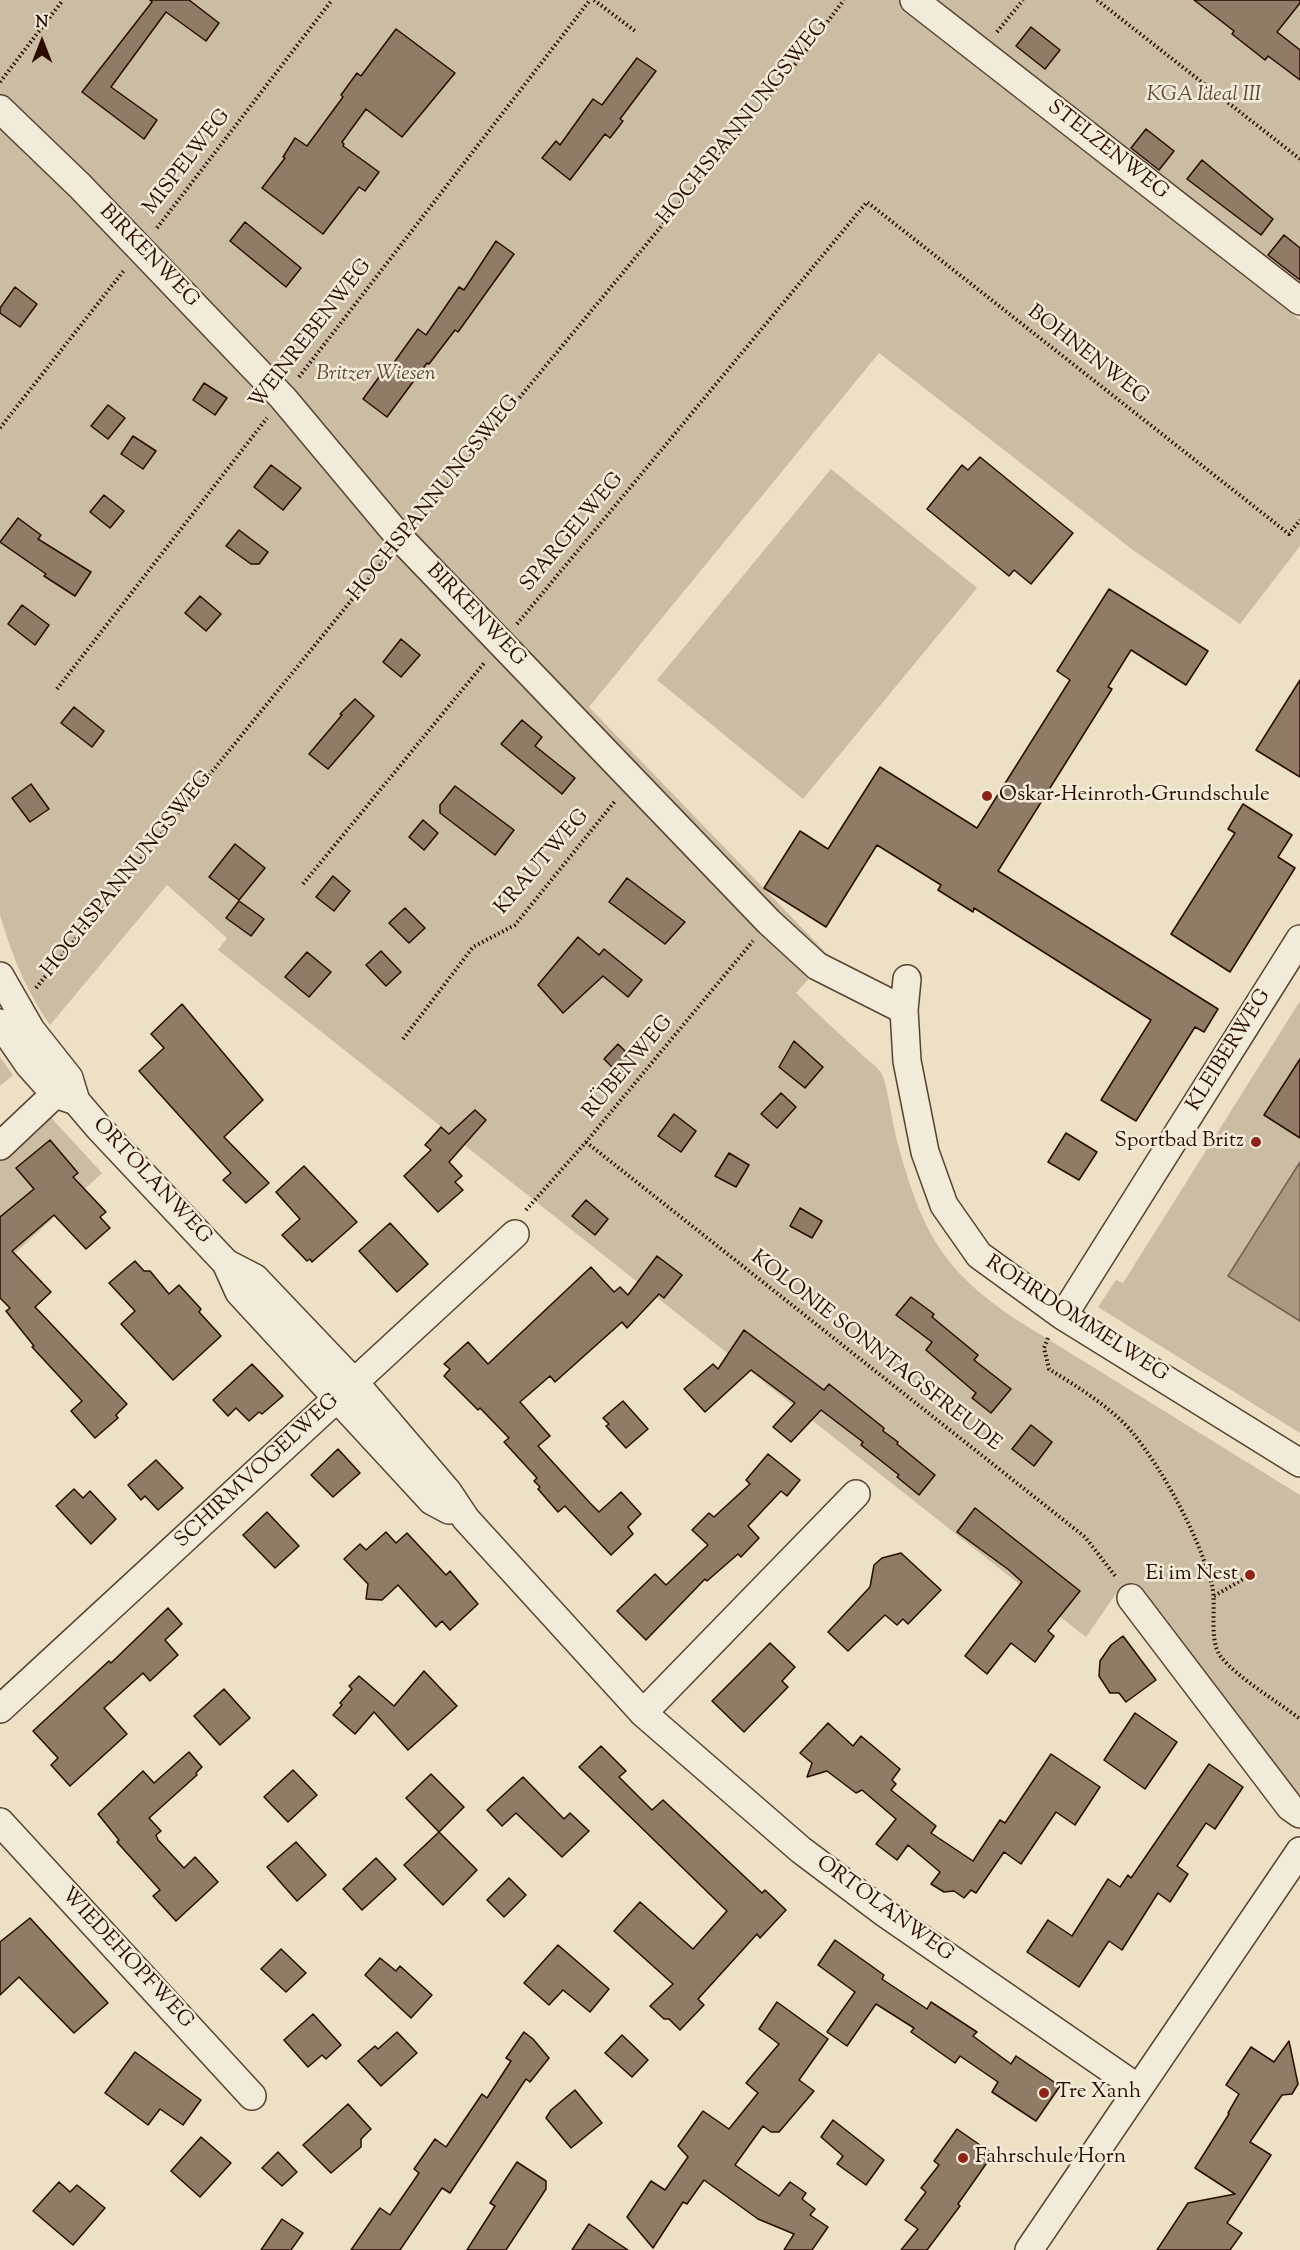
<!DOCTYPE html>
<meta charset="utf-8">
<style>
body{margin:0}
#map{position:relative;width:1300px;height:2250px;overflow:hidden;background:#ece0c5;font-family:"Sorts Mill Goudy",serif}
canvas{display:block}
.north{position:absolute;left:12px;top:12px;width:60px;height:60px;-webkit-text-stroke:4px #f3ebd9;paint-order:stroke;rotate:0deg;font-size:16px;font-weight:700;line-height:24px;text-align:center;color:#2a0d00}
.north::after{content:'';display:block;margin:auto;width:21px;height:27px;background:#2a0d00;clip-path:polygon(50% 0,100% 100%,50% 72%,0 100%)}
</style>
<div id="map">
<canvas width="1300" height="2250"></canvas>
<div class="north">N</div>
</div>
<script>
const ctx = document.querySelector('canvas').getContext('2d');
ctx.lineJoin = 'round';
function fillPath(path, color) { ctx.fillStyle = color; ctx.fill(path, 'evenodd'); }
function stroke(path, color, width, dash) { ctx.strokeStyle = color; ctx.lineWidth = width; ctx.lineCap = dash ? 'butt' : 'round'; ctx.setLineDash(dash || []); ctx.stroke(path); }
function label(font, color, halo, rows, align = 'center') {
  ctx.font = font + ' "Sorts Mill Goudy",serif'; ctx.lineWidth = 5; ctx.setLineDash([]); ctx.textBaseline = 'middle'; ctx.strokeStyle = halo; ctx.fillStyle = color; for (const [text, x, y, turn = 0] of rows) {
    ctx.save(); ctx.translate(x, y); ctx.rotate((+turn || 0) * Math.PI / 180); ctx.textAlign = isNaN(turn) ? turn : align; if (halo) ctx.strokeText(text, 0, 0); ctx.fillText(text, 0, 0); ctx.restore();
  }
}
const green = new Path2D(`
 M0,0H898L1300,320V546L1240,624L1133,550L879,353L589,707L829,956L796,993C817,1013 838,1033 859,1052C866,1059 877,1066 882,1074C886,1081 894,1129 897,1141C922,1233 943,1273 1025,1325L1300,1495V1793L1294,1802L1127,1583L1117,1592L1086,1637L218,950L227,938L167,885L50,1025C25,988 13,958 0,915Z
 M936,0H1300V298Z
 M831,469L977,588L803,799L657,680Z
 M1300,1001V1433L1098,1307L1116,1280L1123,1283Z
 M0,1057L13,1075L0,1086Z
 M44,1110L102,1173L0,1267V1150Z`);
const water = new Path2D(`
 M1300,1162V1321L1228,1276Z`);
const building = new Path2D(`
 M150,0H189L219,23L206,41L166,12L111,87L157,120L144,139L82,92L152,2Z
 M1194,0H1300V3L1277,32L1300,50V80L1268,56L1265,60L1232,34L1234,31Z
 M1031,27L1060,50L1045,69L1016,46Z
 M396,29L455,73L402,137L366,109L342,142L344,144L343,146L379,172L365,191L359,187L323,234L262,188L285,158L283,157L295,138L307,146L343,97L341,95L357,73L361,76Z
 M637,58L656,71L620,119L623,121L610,138L605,134L570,180L542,158L556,141L560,145L593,99L602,105Z
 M1146,129L1174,151L1159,170L1131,148Z
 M1202,160L1273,219L1261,235L1187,179Z
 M245,222L301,268L286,287L230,241Z
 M1284,235L1300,248V280L1268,255Z
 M496,241L514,254L458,332L455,330L429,364L427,363L387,417L363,399L382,373L385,375L418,329L426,335L459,287L464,290Z
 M15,287L37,304L20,327L0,313V308Z
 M204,383L227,398L215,415L193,400Z
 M108,405L125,418L108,439L91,426Z
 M133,436L156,451L143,469L121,454Z
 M980,457L1073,533L1031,584L1014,570L1009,576L927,509L962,465L968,470Z
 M271,465L301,488L283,510L254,487Z
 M104,495L124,511L110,528L90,512Z
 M18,518L41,535L38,539L91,572L75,596L44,576L46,574L0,542Z
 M239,530L268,552L259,564H251L226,546Z
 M1109,589L1208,651L1186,685L1131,650L1108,687L1112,689L998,871L1218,1009L1204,1032L1195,1027L1136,1121L1101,1100L1151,1020L974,908L973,912L938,890L941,885L877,845L826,927L764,888L800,831L828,849L880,767L977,828L1070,680L1057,671Z
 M200,596L221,614L206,631L185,613Z
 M22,605L49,625L35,645L8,624Z
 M401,639L420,655L401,677L383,662Z
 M1300,680V777L1256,750Z
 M355,699L374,716L328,769L309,754L342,715L340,714Z
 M74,707L104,731L92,747L61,723Z
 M522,720L542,737L535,746L575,778L562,794L501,744Z
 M31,784L49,809L30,822L12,798Z
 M455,786L514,830L495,855L440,813V805Z
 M1243,804L1292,835L1278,857L1295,868L1230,972L1171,934L1235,833L1228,829Z
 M423,820L438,833L424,850L409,837Z
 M235,844L265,868L239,900L209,877Z
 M333,876L350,891L334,911L316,897Z
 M627,878L685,922L665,944L609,902Z
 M239,901L264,919L251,936L226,918Z
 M405,908L425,928L409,943L389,923Z
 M578,937L599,955L604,949L642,980L628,997L603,976L563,1013L538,985Z
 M381,951L401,972L386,986L366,965Z
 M307,952L331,972L309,997L285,977Z
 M182,1004L263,1100L224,1137L269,1183L246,1203L223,1180L231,1173L139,1071L164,1048L151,1034Z
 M794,1041L823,1067L805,1088L779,1067Z
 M618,1044L634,1060L620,1075L604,1059Z
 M1300,1059V1138L1264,1115Z
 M781,1093L796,1107L777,1128L761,1114Z
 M475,1110L486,1120L449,1162L462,1176L455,1182L463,1190L438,1212L404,1176L431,1150L425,1145L441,1127L449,1134Z
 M674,1114L696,1131L681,1152L658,1136Z
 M1066,1133L1097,1152L1079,1180L1048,1162Z
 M50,1140L78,1173L73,1177L106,1212L100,1217L110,1228L86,1249L54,1215L12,1251L51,1292L35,1307L127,1404L116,1415L118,1418L95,1438L71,1411L82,1401L32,1347L34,1346L6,1311L10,1308L0,1298V1217L34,1189L16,1168Z
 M729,1153L749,1165L736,1187L715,1176Z
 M304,1166L357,1222L312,1262L310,1259L307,1261L282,1235L300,1219L276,1192Z
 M586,1200L608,1219L595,1235L572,1216Z
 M800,1208L822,1221L812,1238L790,1226Z
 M390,1223L428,1264L397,1292L359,1251Z
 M657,1256L682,1275L664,1298L659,1294L627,1328L622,1322L555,1382L550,1376L520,1402L550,1436L538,1446L590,1503L599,1512L621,1492L641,1514L628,1527L633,1534L611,1555L565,1506L558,1512L538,1489L540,1487L534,1481L537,1478L504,1442L509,1438L480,1408L478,1410L444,1376L450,1369L444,1364L468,1342L488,1364L591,1267L614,1292L620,1287L628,1295Z
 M135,1261L144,1271H150L169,1294L179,1285L201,1309L199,1312L221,1336L173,1380L121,1324L135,1311L109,1283Z
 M911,1297L934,1314L932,1317L978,1355L974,1360L1011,1389L991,1413L972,1398L976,1393L926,1350L932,1342L896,1315Z
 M744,1330L824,1390L829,1384L884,1428L883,1431L898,1442L897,1444L935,1475L919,1495L897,1477L899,1475L861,1445L863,1442L821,1410L791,1442L773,1427L795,1403L751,1370L705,1412L684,1389L713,1364L718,1369Z
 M252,1364L283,1396L262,1414L259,1412L249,1421L236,1408L228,1416L213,1400Z
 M623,1401L648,1429L626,1448L606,1426L609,1424L603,1418Z
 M1031,1425L1052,1442L1034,1466L1012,1449Z
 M338,1449L360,1473L333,1497L311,1475Z
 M768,1454L800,1480L787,1496L781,1491L748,1526L759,1538L741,1557L738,1554L707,1581L705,1579L646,1640L617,1611L655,1574L666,1585L708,1545L692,1530L709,1513L714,1517L750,1484L746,1480Z
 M156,1460L183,1488L158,1510L145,1496L141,1500L128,1485Z
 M74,1489L83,1498L90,1491L116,1519L91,1544L56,1506Z
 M975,1508L1080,1591L1048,1631L1054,1636L1035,1662L1011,1643L987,1674L965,1656L1022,1582L1009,1570L957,1532Z
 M267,1512L299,1546L275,1568L243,1535Z
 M386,1532L396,1543L407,1533L446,1575L450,1571L478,1604L450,1630L442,1621L436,1627L398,1585L382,1600L366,1599L368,1584L344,1559L360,1544L366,1550Z
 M901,1553L941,1590L908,1624L903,1619L897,1625L885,1615L848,1651L828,1632L870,1587L874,1565L882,1558Z
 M168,1608L182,1624L165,1640L178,1655L150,1681L143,1673L104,1708L127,1734L70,1786L51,1765L58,1758L33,1731L109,1661L111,1663Z
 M1123,1636L1156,1680L1126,1702L1119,1693H1110L1099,1676L1100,1661L1111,1645Z
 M770,1643L795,1667L782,1681L788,1687L744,1732L712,1701Z
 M424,1671L457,1706L408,1750L374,1712L355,1734L333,1715L342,1705L340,1703L352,1689L349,1686L359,1676L394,1706Z
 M224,1689L250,1718L220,1745L194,1716Z
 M1135,1713L1177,1742L1145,1789L1104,1760Z
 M828,1723L853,1746L861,1736L900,1769L892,1780L896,1784L891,1790L936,1826L931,1833L973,1861L1000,1820L1005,1823L1051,1754L1100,1787L1075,1825L1056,1812L1021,1864L1004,1852L976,1893L971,1890L964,1898L954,1891L944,1892L931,1884L940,1872L908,1845L897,1860L876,1844L896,1819L862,1790L856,1793L827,1771L807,1777L812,1763L800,1753Z
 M601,1746L626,1771L619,1777L652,1810L663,1800L762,1893L765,1890L786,1910L760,1938L757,1934L698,1999L704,2005L680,2030L669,2019H664L650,2006L673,1984L614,1931L640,1902L693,1949L727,1911L579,1767Z
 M189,1752L202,1767L196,1773L197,1775L149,1818L161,1831L156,1835L158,1840L184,1868L195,1857L218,1882L176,1921L153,1896L160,1890L117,1842L119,1840L98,1814L143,1771L154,1783Z
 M1209,1764L1243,1787L1215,1829L1206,1823L1177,1866L1188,1874L1170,1902L1158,1893L1122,1950L1109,1941L1079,1987L1027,1952L1048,1920L1072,1936L1108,1879L1120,1887L1128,1875L1131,1878Z
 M293,1770L317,1795L288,1822L264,1797Z
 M431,1774L464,1807L439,1832L477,1870L443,1905L404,1865L439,1832L406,1798Z
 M523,1777L564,1819L570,1813L589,1831L562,1857L516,1813L502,1826L487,1810Z
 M296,1842L326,1875L297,1901L267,1867Z
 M376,1858L396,1879L362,1910L343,1889Z
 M509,1878L526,1895L504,1917L487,1900Z
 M30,1918L108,2003L74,2033L19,1977L0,1995V1942Z
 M835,1940L884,1975L882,1979L927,2009L931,2002L977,2032L973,2036L1011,2064L1016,2056L1060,2086L1036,2121L992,2092L998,2082L960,2056L955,2063L911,2032L914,2028L876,2004L847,2046L827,2032L855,1992L818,1965Z
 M558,1945L609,1989L590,2012L563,1990L549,2005L524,1983Z
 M281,1949L306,1973L286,1992L261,1969Z
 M380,1958L396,1971L400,1966L432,1995L411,2018L365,1975Z
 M777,2002L828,2039L799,2080L814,2091L779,2132H771L763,2126L735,2165L779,2196L790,2182L806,2193L802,2199L815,2209L810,2215L828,2227L812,2250H784L794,2234L758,2219L704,2180L687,2204L683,2202L653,2248L627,2217L651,2181L665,2190L688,2157L678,2146L703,2111L729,2129L758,2093L746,2083L779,2044L759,2029Z
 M313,2014L341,2045L326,2059L322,2055L308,2067L284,2040Z
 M397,2032L417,2053L381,2086L358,2061L375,2046L378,2049Z
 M524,2032L533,2039L549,2058L530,2082L526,2079L450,2193L442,2188L400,2250H351L380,2208L390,2215L419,2173L414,2169L435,2139L446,2147L482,2094L487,2098L511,2061L506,2058Z
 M622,2035L648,2060L632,2077L605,2053Z
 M1289,2041L1298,2084L1292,2094L1282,2095L1250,2142L1271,2155L1227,2223L1242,2233L1230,2250H1157L1188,2203L1235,2194L1195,2168L1229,2114L1228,2113L1239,2094L1226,2085L1251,2047L1274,2062Z
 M135,2052L201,2100L183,2125L160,2109L148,2125L105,2093Z
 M575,2090L602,2123L571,2148L546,2118L551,2110Z
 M348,2104L371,2129L361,2139V2147L331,2173L303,2145Z
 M833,2120L884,2160L866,2185L837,2164L843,2156L821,2137Z
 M957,2129L993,2154L958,2204L960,2206L927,2250H901L918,2229L905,2220L926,2192L921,2188L939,2165L934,2161Z
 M201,2137L231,2163L200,2197L171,2171Z
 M278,2152L297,2172L282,2186L262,2168Z
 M517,2162L546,2181V2189L506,2250H467L495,2206L490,2203Z
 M59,2182L70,2192L77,2185L105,2208L73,2245L33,2211Z
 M282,2219L303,2233L291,2250H261Z
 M589,2224L628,2250H572Z`);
const path = new Path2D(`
 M594,0L635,31
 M1097,0L1300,159
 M997,32L1023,0
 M0,82L63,0
 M157,228L332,0
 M299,377L590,0
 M0,428L125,269
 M419,519L794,66L844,0
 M517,624L867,202L1289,534L1300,520
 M57,689L267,418
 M303,884L485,662
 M36,988L385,559
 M403,1039L473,947L515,925L616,800
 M586,1142L1085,1537L1116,1577
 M526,1210L586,1142L753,941
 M1048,1338L1044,1348L1049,1369C1076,1386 1111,1407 1132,1432C1164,1471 1199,1537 1212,1585C1217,1606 1208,1640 1221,1657C1239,1679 1277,1701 1300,1719
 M1214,1596L1250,1575`);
const minor = new Path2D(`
 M914,0L1300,301
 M0,109L80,186L283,398L401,539L769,922L817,966L904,1010
 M0,976L31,1030L69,1078L76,1101L99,1128L226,1263L255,1278L355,1383L448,1492L466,1519L643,1713L801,1850L886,1914L1138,2088
 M907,979L904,1010L907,1061L925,1152L944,1205L979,1255L1063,1316L1300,1463
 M0,1023L29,1065L55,1094L76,1101
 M0,1146L55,1094
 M226,1263L239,1292L432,1501L449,1510
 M1063,1316L1300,939
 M1131,1598L1290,1807L1300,1814
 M0,1709L515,1234
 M643,1713L856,1494
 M0,1822L252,2096
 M1029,2250L1300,1851`);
const markers = [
 [987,796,6,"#8f2418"],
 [1256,1142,6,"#8f2418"],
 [1250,1575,6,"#8f2418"],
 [1044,2093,6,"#8f2418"],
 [963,2158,6,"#8f2418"]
];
const parkNames = [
 ["KGA Ideal III",1204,96],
 ["Britzer Wiesen",376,375]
];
const streetNames = [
 ["HOCHSPANNUNGSWEG",744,123,-51],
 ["STELZENWEG",1107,151,38],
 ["MISPELWEG",188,163,-52],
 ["BIRKENWEG",148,257,46],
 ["WEINREBENWEG",312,335,-52],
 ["BOHNENWEG",1087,356,38],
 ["HOCHSPANNUNGSWEG",435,499,-51],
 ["SPARGELWEG",573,533,-50],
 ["BIRKENWEG",475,616,46],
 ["KRAUTWEG",543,863,-49],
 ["HOCHSPANNUNGSWEG",128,875,-51],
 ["KLEIBERWEG",1230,1051,-58],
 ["RÜBENWEG",629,1068,-50],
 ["ORTOLANWEG",151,1182,47],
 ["ROHRDOMMELWEG",1076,1320,33],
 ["KOLONIE SONNTAGSFREUDE",875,1352,38],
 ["SCHIRMVOGELWEG",258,1472,-43],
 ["ORTOLANWEG",884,1910,36],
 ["WIEDEHOPFWEG",126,1959,47]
];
const poiNames = [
 ["Oskar-Heinroth-Grundschule",999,796],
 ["Sportbad Britz",1244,1142,"right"],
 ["Ei im Nest",1238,1575,"right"],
 ["Tre Xanh",1056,2093],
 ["Fahrschule Horn",975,2158]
];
fillPath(green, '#cbbca4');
fillPath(water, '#aa9882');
stroke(water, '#77604e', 1.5);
fillPath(building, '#8f7b66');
stroke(building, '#2a0d00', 1.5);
stroke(minor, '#5a4231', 30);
stroke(path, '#2a0d00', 4, [1.5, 3]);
stroke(minor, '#f3ebd9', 27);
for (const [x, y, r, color] of markers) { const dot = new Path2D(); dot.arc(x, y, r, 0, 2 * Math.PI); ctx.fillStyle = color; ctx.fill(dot); stroke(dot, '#f3ebd9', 2); }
label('italic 21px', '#624a39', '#f3ebd9', parkNames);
label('21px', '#2a0d00', '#f3ebd9', streetNames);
label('21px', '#2a0d00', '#f3ebd9', poiNames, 'left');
</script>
